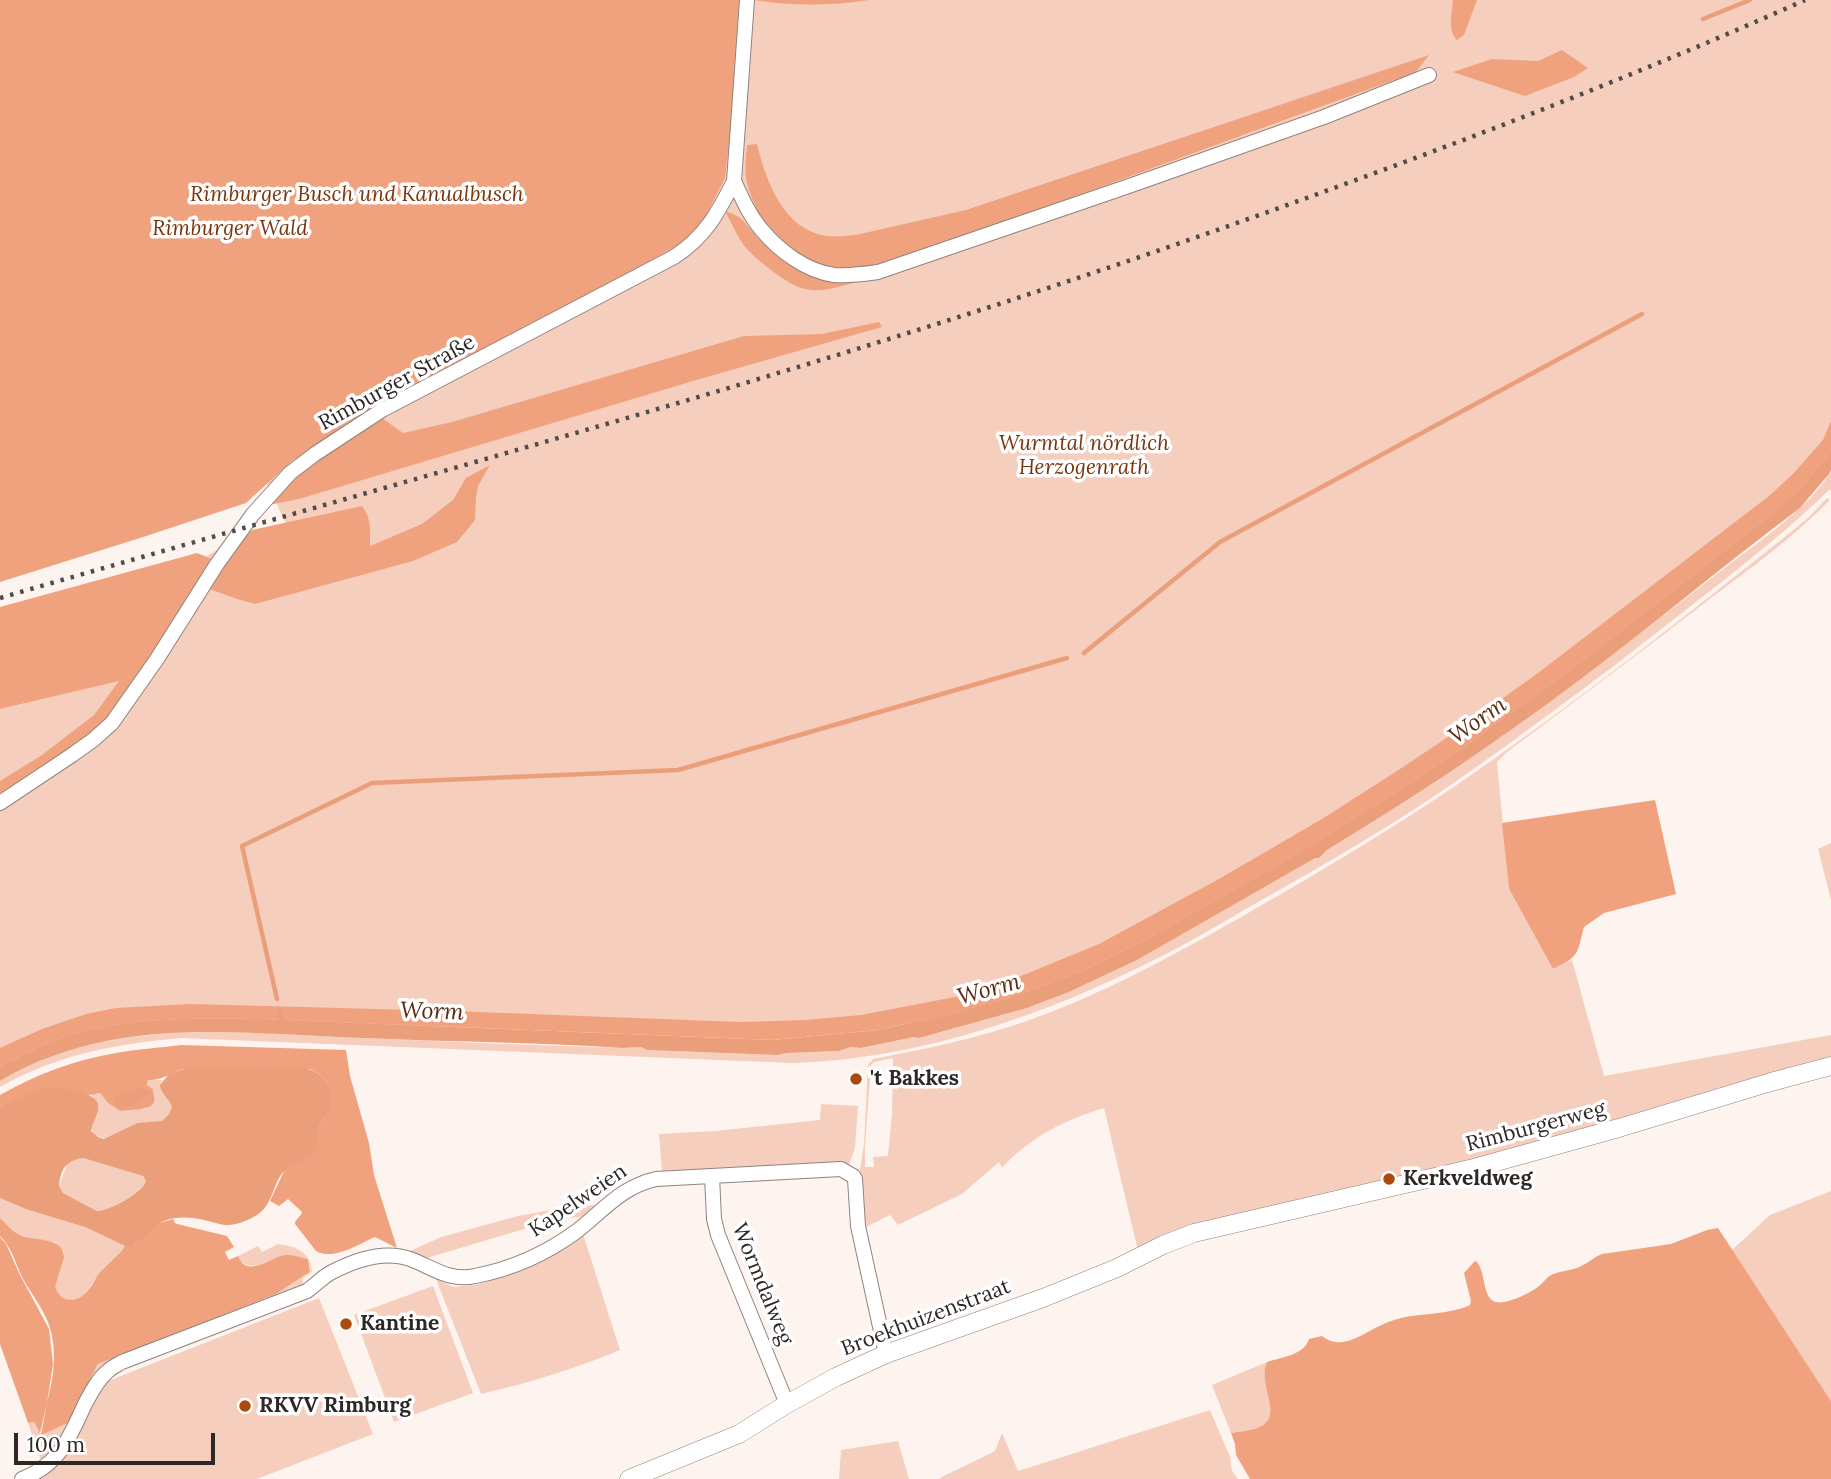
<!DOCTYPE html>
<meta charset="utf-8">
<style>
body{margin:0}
#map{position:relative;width:1831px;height:1479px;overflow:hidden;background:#fef4ef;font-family:Lora,serif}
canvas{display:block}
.scale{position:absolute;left:14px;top:1433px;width:201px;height:32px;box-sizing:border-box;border:4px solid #2d2826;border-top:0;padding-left:9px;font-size:21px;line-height:24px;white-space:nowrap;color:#2d2826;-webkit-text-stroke:5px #fff;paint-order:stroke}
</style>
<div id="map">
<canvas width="1831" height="1479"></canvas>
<div class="scale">100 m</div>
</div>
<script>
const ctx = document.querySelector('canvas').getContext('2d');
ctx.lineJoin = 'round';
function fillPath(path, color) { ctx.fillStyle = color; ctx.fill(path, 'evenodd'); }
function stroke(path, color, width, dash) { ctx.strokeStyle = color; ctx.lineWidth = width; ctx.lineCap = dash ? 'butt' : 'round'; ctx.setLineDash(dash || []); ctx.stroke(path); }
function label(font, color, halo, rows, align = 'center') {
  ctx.font = font + ' Lora,serif'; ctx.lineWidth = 7; ctx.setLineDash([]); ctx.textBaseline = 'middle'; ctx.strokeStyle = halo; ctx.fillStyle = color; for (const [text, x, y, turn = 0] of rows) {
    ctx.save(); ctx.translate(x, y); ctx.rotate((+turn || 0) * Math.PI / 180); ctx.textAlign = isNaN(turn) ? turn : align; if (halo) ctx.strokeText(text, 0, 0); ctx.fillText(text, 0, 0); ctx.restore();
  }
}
const green = new Path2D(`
 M66,0H1831V463L1818,481L1454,763L1159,942L952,1023L209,1028L79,1040L0,1074V709L133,677L197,562L220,548L291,535L266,481Z
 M1831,471V491L1829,490C1799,520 1766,546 1733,573C1695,603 1657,632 1619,662C1566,702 1512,742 1458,780C1392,826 1322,866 1251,906C1222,923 1192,941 1162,956C1048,1014 922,1059 793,1063L181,1038C115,1044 59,1054 0,1087V1081C112,1015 239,1033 363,1038C449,1042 536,1045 622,1048L641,1047L647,1050L777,1055L787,1053L839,1051L851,1047L862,1048L914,1037L919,1038L1027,1008L1069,992L1137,960L1315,857L1319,858L1327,850C1462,769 1588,674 1713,577C1748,549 1810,509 1831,471Z
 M1827,498L1830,500C1794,537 1752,567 1711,598C1643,651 1575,701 1507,752L1497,762L1509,889L1553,969L1572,960L1604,1076L1831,1035V1061L1574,1135L1138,1251L1104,1108C1065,1120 1030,1137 1002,1168L999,1162L962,1194L898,1225L890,1215L864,1228L859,1177L864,1144L868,1065L873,1059C924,1049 975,1039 1024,1022C1105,994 1181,951 1255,909C1330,866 1403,822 1474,773C1583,697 1687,615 1791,532L1810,516ZM893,1058L892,1114L888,1156L873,1157L874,1167H865V1146L871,1065L874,1062Z
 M1831,843V900L1818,849Z
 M148,1080H163L161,1082L163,1093L169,1099L172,1107L169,1114L162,1121L134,1124L106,1139L95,1135L91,1129C96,1114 103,1108 91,1095L100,1093L108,1103L120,1111L146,1108L154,1102L153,1089L147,1085Z
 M821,1104L858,1106L855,1148L849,1165L662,1172L659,1134L715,1131L820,1120Z
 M83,1158L143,1176L146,1181C141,1193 109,1211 97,1211L63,1193L59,1186L67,1164L74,1159Z
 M1831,1191V1401L1732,1250L1770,1215Z
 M0,1198L85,1227L125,1246C118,1257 107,1263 99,1274C90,1285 80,1311 62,1297C60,1295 56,1292 55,1289C54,1282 63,1261 64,1251L55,1242L33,1239L20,1235L8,1227L0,1218Z
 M605,1204L590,1216L559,1219L541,1224L420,1260L404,1254L441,1237L518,1216L556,1209Z
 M583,1234L620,1350C575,1369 528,1383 481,1394L436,1279L453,1287L474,1285L490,1281Z
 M278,1244C296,1246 311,1252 312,1272L302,1279L304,1285L121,1360L63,1443L43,1466L28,1423L34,1422L41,1434L68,1423L98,1364L276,1294L311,1272L308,1259C301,1258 291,1254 285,1255C268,1258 256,1273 240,1261L238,1256L258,1246L262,1252Z
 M433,1286L473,1393L394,1422L354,1315Z
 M319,1298L373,1434L257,1479H38L55,1468L62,1460L98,1395L108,1381Z
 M1267,1362C1257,1383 1282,1413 1263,1425C1254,1431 1241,1431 1231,1433L1212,1385Z
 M1210,1410L1230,1457L1232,1471L1238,1479H938L995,1451L1002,1433L1018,1471Z
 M898,1441L909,1479H839L841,1450Z`);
const forest = new Path2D(`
 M0,0H739L733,105L725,178L705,218L692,235L682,243L293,460L246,503L140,538L0,582Z
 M754,0H869C831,6 792,6 754,0Z
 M1453,0H1477L1464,35L1457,40C1447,29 1452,14 1453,0Z
 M1562,50L1588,68L1574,77L1525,96L1453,72L1492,59L1538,61Z
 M1429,55L1416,72L917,254C888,263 859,274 828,268C787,260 757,221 747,183C744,171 746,157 747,145L757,144C766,181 783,229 826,236C838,237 849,236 860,234L966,210Z
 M725,211C745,217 745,225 759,239C775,255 795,273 818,278C834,281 853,279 869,279C849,283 824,294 805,289C789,286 758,261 747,249C738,239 732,223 725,211Z
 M879,322L882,327L693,381L299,499L268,505L306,468L382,418L403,433L452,422L744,336L822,334Z
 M1831,421V451L1799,491L1786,503L1573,668L1472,741L1414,781L1292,857L1147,939L1078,973L1012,997L946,1015L878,1030L772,1040L261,1019C198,1018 135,1017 74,1034C48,1041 24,1056 0,1066V1048L42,1029L86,1014L116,1008L190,1004L452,1011L740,1022L806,1020L861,1015L960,996L999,985L1099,944L1219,879L1322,819L1400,769L1463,727L1538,673L1769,496L1793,474L1823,440Z
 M490,465L478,486L476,497L475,520L457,542L413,561L255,604L237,599L207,588L241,541L252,530L362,506C372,519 370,531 370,546L422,524L453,500L466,478Z
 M197,553L212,559L199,581L109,721L0,800V781L42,755L94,715L119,681L0,709V607Z
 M1655,800L1676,894L1604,913L1584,927C1577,954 1579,957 1553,969L1509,889L1502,823Z
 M181,1045L346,1050L350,1076L369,1143L374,1175L397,1248L375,1237C359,1244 333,1261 316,1251L295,1224V1222L302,1213L301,1211L288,1199L279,1206L270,1201L285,1169L315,1152C317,1143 317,1133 320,1124C322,1119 327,1116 329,1110C336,1092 327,1076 310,1069H184C169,1073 165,1080 148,1080L147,1085L153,1089C153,1093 155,1098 154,1102C152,1110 128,1110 120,1111L108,1103L100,1093L91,1095L39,1090L0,1108V1095C37,1074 75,1060 116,1053C137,1049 159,1048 181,1045Z
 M0,1218C7,1225 13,1232 22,1236C36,1241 64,1237 64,1257L55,1287C62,1305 79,1303 89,1289C93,1285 95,1279 98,1275C106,1264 118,1257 125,1246L135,1244L156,1224L173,1219L175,1223L177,1224L227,1236L234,1247L225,1252L229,1260L238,1256C247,1279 270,1257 285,1255C292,1254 301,1258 308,1259L310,1272L276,1294L98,1364L68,1423L41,1435L47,1403L40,1433L34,1422L28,1423L0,1344V1237L6,1244L20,1275L49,1329L53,1364L47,1403C54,1377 58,1348 48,1322C42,1307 31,1293 23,1279C16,1265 12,1247 0,1236Z
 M1718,1228L1831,1401V1479H1250L1236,1455L1235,1444L1231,1433C1241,1431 1254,1431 1263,1425C1282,1413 1257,1383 1267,1362C1282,1357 1304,1355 1309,1339L1322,1336C1329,1341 1334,1343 1343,1342C1361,1339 1376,1325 1394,1320C1419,1312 1446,1316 1470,1305L1471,1301L1464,1273L1474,1262L1476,1261C1486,1271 1482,1294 1493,1301C1502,1307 1531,1293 1539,1286C1543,1283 1546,1278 1551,1275C1561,1270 1573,1271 1583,1265C1590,1262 1594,1257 1602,1254L1671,1244L1707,1230Z`);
const water = new Path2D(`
 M1831,451V470L1829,474L1800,508C1725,564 1653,625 1578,681C1497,742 1413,798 1327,850L1319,858H1315L1137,960L1069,992L1027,1008L919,1038L914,1037L861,1048L851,1047L839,1051L787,1053L777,1055L647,1050L641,1047L622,1048C536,1042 449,1042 363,1038C236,1034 115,1014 0,1081V1066C24,1056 48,1041 74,1034C135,1017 198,1018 261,1019L772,1040L878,1030L946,1015L1012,997L1078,973L1147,939L1292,857L1414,781L1472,741L1573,668L1768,517L1799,491Z
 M304,1068C324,1071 338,1091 329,1111C327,1116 322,1119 320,1124C317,1134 320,1147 313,1155C305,1162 292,1163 285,1170C272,1183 274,1204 257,1215C249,1220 237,1225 227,1225C222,1225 217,1223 212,1222C197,1218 179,1215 164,1221C150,1226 141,1247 125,1246L85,1227L26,1209L0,1198V1108C13,1101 27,1093 41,1089C53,1086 94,1090 98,1104C100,1113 92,1122 91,1131L98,1137L104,1139L137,1123L162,1121L169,1114L172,1107C169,1098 160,1093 160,1085L169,1074L184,1069ZM83,1158L143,1176L146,1181C142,1193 109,1211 97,1211L63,1193L59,1186C61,1169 65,1161 83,1158Z
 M140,1088L150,1091L151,1094C139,1101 127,1113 114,1105V1098L119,1094Z`);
const stream = new Path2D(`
 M1703,19L1750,0
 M1084,653L1220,542L1642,314
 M277,999L242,846L372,783L678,770L1067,658
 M279,1010L282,1023`);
const minor = new Path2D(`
 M734,181C742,198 749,215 761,229C779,251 806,271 834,275C849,276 864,274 878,272L1129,186L1324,117L1429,75
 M0,803L72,755L93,740L112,723L157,659L217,564L253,514L290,473L315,454L382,410L674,257C705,237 718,213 734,181L747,0
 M712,1176L714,1219L718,1235L787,1404
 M22,1479C62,1463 69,1437 86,1402C92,1391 98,1379 108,1371C112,1367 117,1365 122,1362L307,1291C315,1285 324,1276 332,1272C355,1260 385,1250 410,1259C432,1267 450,1282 475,1276C512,1269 547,1253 577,1231C604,1210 621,1187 656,1179L841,1169L853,1176L855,1179L858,1226L886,1354`);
const tertiary = new Path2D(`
 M629,1479L739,1434L787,1404L836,1377L886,1354L1043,1298L1117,1268L1163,1245L1194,1233L1474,1168L1619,1128L1771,1082L1831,1066`);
const rail = new Path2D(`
 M0,598C309,508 620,424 927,327C1064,284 1200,237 1334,188C1493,130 1651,69 1805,0`);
const markers = [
 [856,1079,7,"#ac4a0d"],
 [1389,1179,7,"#ac4a0d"],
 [346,1324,7,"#ac4a0d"],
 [245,1406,7,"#ac4a0d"]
];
const parkNames = [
 ["Rimburger Busch und Kanualbusch",357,195],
 ["Rimburger Wald",230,229],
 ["Wurmtal nördlich",1084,444],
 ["Herzogenrath",1084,468]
];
const streetNames = [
 ["Rimburger Straße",397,383,-29],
 ["Rimburgerweg",1536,1127,-15],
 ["Kapelweien",578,1201,-34],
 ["Wormdalweg",762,1284,68],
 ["Broekhuizenstraat",926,1318,-21]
];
const poiNames = [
 ["'t Bakkes",870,1079],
 ["Kerkveldweg",1403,1179],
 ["Kantine",360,1324],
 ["RKVV Rimburg",259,1406]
];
const waterNames = [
 ["Worm",1478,721,-35],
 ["Worm",989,990,-15],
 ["Worm",432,1012,2]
];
fillPath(green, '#f6cebd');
fillPath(forest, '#f0a27f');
fillPath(water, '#eb9e7a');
stroke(stream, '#eb9e7a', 4.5);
stroke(minor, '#8f837e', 16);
stroke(tertiary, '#8f837e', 19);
stroke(minor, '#fff', 14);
stroke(tertiary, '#fff', 18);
stroke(rail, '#514b49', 4.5, [3.5, 7]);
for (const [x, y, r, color] of markers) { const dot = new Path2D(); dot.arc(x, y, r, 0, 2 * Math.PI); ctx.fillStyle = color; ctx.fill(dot); stroke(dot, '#fff', 2.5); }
label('italic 21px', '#7a350e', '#fff', parkNames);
label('21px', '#2d2826', '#fff', streetNames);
label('bold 21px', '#2d2826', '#fff', poiNames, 'left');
label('italic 23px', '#5d2b12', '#fff', waterNames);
</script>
